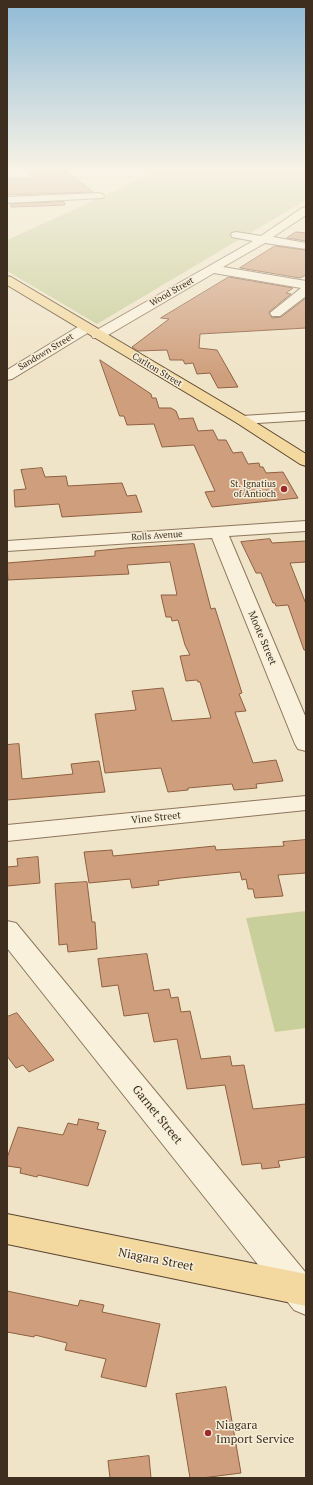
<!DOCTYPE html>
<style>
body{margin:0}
#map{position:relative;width:313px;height:1485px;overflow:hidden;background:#f0e4c8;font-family:"PT Serif",serif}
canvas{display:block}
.frame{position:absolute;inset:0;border:8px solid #3d2e20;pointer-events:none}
</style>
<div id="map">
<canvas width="313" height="1485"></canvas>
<div class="frame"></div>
</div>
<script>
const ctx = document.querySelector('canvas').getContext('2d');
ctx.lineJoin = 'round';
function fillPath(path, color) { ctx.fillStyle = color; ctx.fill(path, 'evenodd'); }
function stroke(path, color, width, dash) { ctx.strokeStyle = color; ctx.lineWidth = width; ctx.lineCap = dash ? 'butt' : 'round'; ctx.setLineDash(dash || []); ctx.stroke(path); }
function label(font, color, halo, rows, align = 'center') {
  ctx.font = font + ' "PT Serif",serif'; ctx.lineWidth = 3; ctx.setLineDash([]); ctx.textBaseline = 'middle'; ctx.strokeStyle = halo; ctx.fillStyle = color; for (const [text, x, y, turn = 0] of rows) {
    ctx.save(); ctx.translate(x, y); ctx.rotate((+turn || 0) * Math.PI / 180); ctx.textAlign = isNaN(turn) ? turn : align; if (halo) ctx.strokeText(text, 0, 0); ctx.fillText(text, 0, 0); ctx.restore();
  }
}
const green = new Path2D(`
 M165,168H306V200L97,324L7,271V240Z
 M306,911V1028L275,1032L246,918Z`);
const building = new Path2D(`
 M49,168H62L93,192L7,195V179L35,178L26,170Z
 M64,202L65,205L11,207V204Z
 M296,232L306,233V241L287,238Z
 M275,246L306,250V275L300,278L240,268Z
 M229,277L293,288L286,293L291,294L269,312L272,318L281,317L306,298V328L200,334L199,348L217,350L238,387L218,388L210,373L197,374L193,363L185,364L183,360H170L167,350L138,351L132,347L169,319L161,318Z
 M100,360L151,394L152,398H156L159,408H171L176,411L179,419L193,418L198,431L213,430L218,440H226L233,453L242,452L248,464L259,463L260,467H263L266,473L283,472L298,498L212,507L205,492L215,491L194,445L162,447L154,424L127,425L124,416H120Z
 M42,468L45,477L66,476L68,486L122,483L127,496L136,495L142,512L62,517L59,504L15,507L14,490L26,489L21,470Z
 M270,539L272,543L306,541V562L290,563L306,604V650H304L288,605L276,606L275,603H273L261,573H256L241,542Z
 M194,544L211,609L215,608L242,693L239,694L246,711L235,712L253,763L276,760L283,781L256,784L257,788L234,790L232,784L188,788V790L168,792L161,768L105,773L95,714L136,710L132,691L163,688L172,721L211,718L200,682H198L197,680L186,681L180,656L190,655L185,645L178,620L172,621L171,617H166L161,595H177L170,562L127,565L129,574L8,580L7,563L95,556V551L126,548Z
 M19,744L22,779L73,774L71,764L99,761L105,792L7,800V745Z
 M306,840V873L278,875L283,896L255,898L253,889H248L246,879L242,880L240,872L180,878L158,881L159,885L132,888L130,879L89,883L84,852L112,850L113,856L215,846L216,850L284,846L283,842Z
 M38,857L40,883L7,886V867L18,866L17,859Z
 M87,882L92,922H95L97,949L68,952L67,944L59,945L55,884Z
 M147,954L154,991L169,989L171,998L178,997L181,1012L190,1011L201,1059L230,1056L232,1066L244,1065L253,1109L306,1104V1157L278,1161L280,1167L262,1169L261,1163L242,1165L225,1085L187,1089L177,1039L154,1042L148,1013L124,1016L118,985L102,987L98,959Z
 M17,1013L54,1060L29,1072L23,1065L16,1068L7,1056V1017Z
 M79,1119L99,1123L97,1129L106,1131L88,1186L38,1175L37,1177L20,1173L21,1168L7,1166V1158L18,1127L63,1135L68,1123L77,1125Z
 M7,1291L78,1306L80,1300L104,1305L102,1312L160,1324L146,1387L101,1377L106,1359L65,1350L67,1343L35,1335L34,1337L7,1332Z
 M226,1387L241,1473L202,1478H190L176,1394Z
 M149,1456L151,1478H110L108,1461Z`);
const minor = new Path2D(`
 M99,193L103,194L104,196L103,198L7,203V197Z
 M306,207V215L273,237L306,243V249L265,243L223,267L306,281V296L280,316H272L270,313L301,288L214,273L103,338H93L91,335L93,332L253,241L232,237L231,235L232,233L236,232L261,236L302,208Z
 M86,324L91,325L92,328L91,331L12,379L7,380V370L81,325Z
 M306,412V420L242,424L237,423L235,420L237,417L242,416Z
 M306,521V531L229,536L306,718V751L298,749L295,744L212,538L7,551V541Z
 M306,796V810L7,841V825Z
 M7,921L16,923L306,1273V1315L294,1310L7,948Z`);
const major = new Path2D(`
 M7,276L11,277L247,417L306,454V466L300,464L237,423L7,285Z
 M7,1214L306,1274V1306L7,1244Z`);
const markers = [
 [284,489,4,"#9e2a2b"],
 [208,1433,4,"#9e2a2b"]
];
const farStreetnames = [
 ["Wood Street",172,292,-30],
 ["Sandown Street",46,352,-31],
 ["Carlton Street",157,370,31],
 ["Rolls Avenue",157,536,-4]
];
const farPoinames = [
 ["St. Ignatius",276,484],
 ["of Antioch",276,494]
];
const streetNames = [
 ["Moote Street",262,638,67],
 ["Vine Street",156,818,-6]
];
const nearStreetnames = [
 ["Garnet Street",157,1115,51],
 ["Niagara Street",156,1260,11]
];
const nearPoinames = [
 ["Niagara",216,1426],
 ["Import Service",216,1440]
];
fillPath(green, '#c9cf9b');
fillPath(building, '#cf9f7d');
stroke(building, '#8d5f41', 1);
stroke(minor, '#8d765c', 2);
stroke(major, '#5b4430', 2);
fillPath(minor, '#faf1dc');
fillPath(major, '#f3d9a0');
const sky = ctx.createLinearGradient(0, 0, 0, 376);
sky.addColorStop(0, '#8fbad6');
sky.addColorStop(0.45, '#f8f3e6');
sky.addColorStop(1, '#f8f3e600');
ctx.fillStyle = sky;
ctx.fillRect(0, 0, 313, 376);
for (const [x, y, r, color] of markers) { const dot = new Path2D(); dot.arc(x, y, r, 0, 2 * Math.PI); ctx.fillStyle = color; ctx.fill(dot); stroke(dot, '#f7eed8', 1.5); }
label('9px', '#3d2e20', '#f7eed8', farStreetnames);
label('9px', '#3d2e20', '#f7eed8', farPoinames, 'right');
label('10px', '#3d2e20', '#f7eed8', streetNames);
label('12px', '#3d2e20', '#f7eed8', nearStreetnames);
label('12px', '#3d2e20', '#f7eed8', nearPoinames, 'left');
</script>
